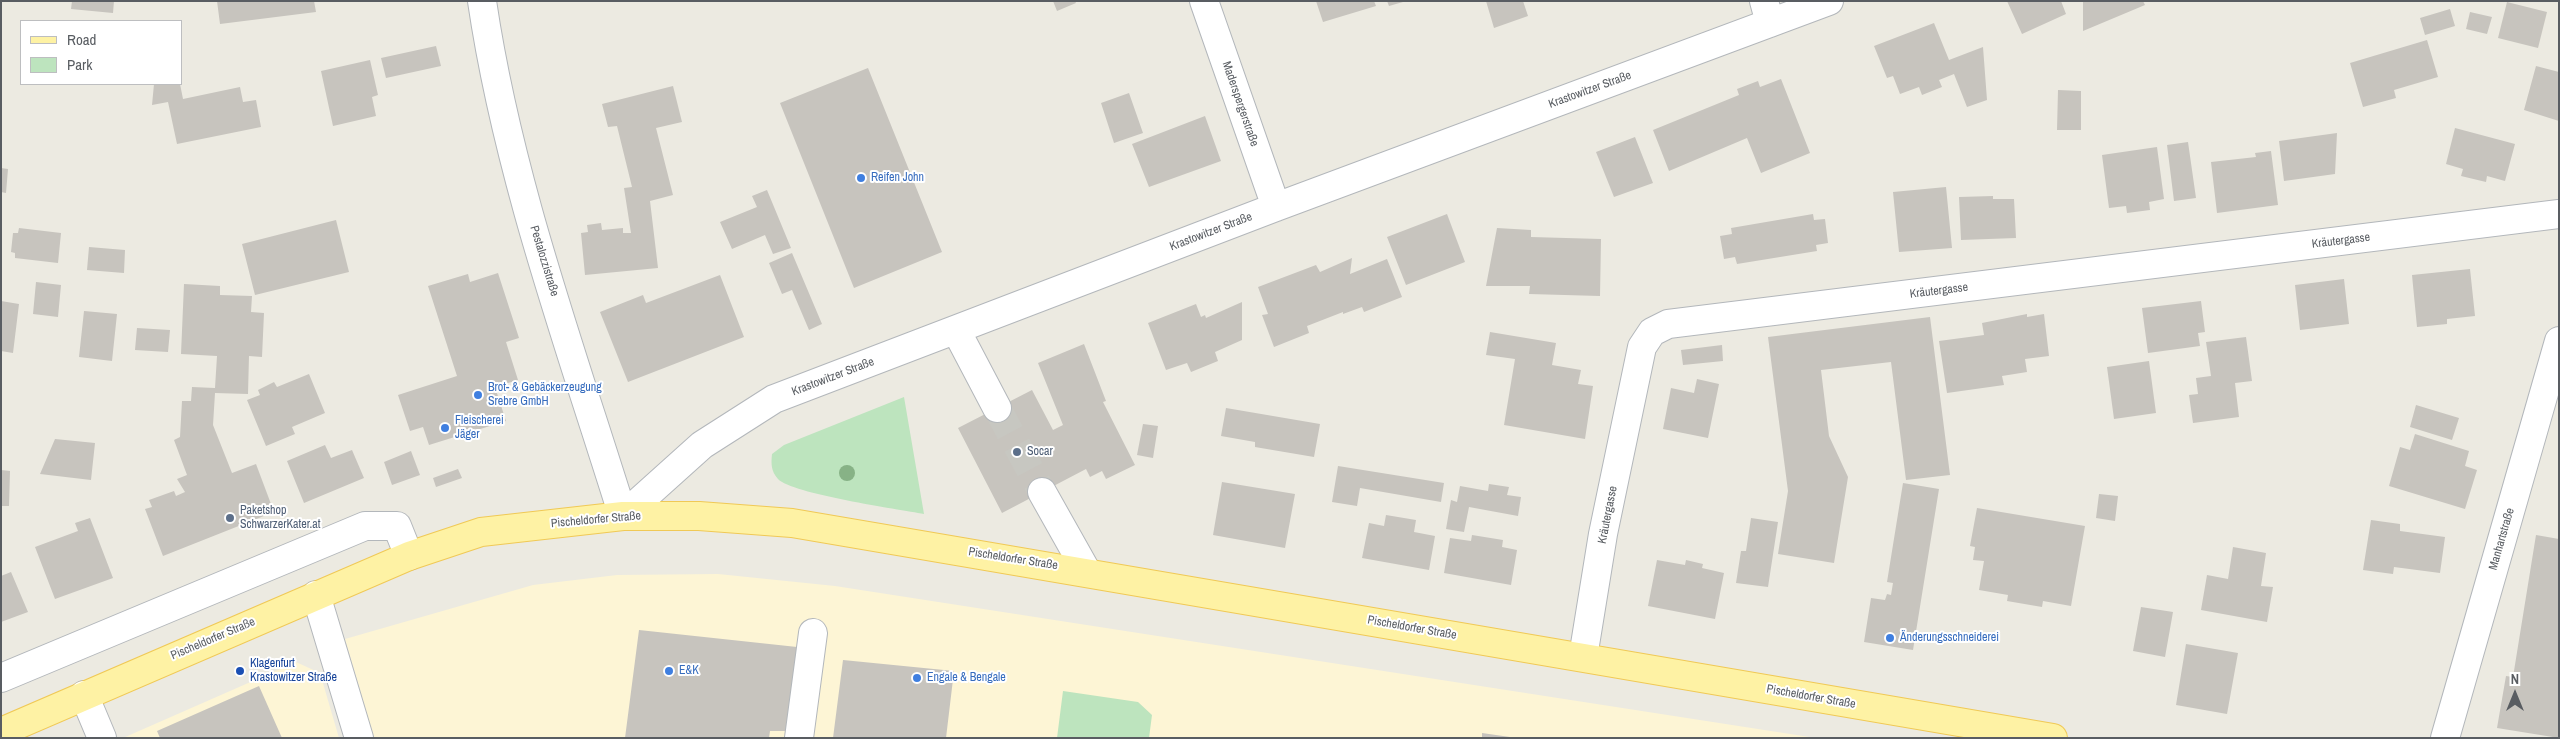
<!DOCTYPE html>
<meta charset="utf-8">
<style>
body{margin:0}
#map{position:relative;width:2560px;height:739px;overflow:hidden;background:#eceae1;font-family:"Archivo Narrow",sans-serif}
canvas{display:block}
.frame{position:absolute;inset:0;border:2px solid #595d62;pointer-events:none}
.legend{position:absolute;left:20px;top:20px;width:162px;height:65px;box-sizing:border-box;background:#fff;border:1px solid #bdbec0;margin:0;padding:6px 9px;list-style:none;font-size:15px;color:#595d62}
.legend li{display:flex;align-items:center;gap:10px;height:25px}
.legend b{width:25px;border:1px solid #bdbec0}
.north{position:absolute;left:2490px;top:669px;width:50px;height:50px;-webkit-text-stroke:4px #fff;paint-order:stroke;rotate:0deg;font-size:14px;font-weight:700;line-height:20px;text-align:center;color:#595d62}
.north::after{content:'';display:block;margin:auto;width:18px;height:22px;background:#595d62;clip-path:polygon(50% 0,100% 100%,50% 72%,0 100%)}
</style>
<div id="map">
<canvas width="2560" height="739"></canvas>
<div class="frame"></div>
<ul class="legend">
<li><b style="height:6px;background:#fef2a4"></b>Road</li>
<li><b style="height:14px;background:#bde4be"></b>Park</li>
</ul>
<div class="north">N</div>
</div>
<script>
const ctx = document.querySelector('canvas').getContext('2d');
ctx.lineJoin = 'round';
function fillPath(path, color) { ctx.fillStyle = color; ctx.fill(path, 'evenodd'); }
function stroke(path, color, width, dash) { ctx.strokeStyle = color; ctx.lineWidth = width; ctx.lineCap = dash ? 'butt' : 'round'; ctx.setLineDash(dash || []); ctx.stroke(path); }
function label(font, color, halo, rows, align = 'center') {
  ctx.font = font + ' "Archivo Narrow",sans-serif'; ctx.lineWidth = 4; ctx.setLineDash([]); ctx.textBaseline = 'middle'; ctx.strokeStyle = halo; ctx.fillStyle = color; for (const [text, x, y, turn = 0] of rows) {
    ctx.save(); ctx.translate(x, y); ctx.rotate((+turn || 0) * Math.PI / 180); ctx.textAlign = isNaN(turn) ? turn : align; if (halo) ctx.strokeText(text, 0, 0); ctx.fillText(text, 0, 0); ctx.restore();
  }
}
const commercial = new Path2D(`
 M718,574L835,586L1816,738H374L345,639L533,585L617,575Z
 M296,662L320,673L339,738H123Z`);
const green = new Path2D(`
 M904,397L924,514C898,509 792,494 778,479C771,471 771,464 772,454L784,445Z
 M1063,691L1138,702L1152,715L1149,738H1057Z`);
const building = new Path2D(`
 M72,1H114L113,13L71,9Z
 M217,1H314L316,12L220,24Z
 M1053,1H1075L1076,3L1057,11Z
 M1316,1H1374L1376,6L1323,22Z
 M1387,1H1402L1403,2L1389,6Z
 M1486,1H1523L1528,16L1494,28Z
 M2007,1H2061L2066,14L2022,34Z
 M2083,1H2143L2145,5L2083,31Z
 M2507,2L2547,12L2538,48L2498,38Z
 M2450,9L2455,26L2425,35L2420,18Z
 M2470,12L2492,17L2487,34L2466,29Z
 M1934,23L1949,60L1983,47L1987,100L1967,107L1954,74L1939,80L1942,87L1922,95L1919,87L1900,94L1893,76L1887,78L1874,46Z
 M2427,40L2438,77L2394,90L2396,98L2363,107L2350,63Z
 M436,46L441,66L386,78L381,58Z
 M370,60L378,95L372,97L376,116L333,126L321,71Z
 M2536,66L2559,72V121L2524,110Z
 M868,68L942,252L854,288L780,103Z
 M1781,79L1810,153L1761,173L1747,138L1669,171L1653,130L1739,95L1737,89L1758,81L1760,87Z
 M154,84H180L183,99L240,87L243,102L256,100L261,127L177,144L168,102L152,105Z
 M673,86L682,122L656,128L673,195L650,201L658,268L585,275L581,233L588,232L587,225L601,223L602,230L623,228V233H631L624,188L632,187L617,126L608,127L602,104Z
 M2058,90L2081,91V130H2057Z
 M1129,93L1143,133L1114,143L1101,103Z
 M1205,116L1221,161L1149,187L1132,144Z
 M2455,128L2515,144L2505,181L2487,176L2486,182L2461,176L2463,169L2446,164Z
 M2337,133L2335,174L2284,181L2279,141Z
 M1635,137L1653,183L1614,197L1596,152Z
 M2188,142L2196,198L2174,201L2167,145Z
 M2157,147L2164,199L2149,202L2150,210L2127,213L2126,206L2109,208L2102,155Z
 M2271,151L2278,205L2217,213L2211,162L2256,157L2255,153Z
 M1,168L8,169L6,193L1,192Z
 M1946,187L1952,248L1899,252L1893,192Z
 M767,190L791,248L773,254L765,235L732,249L720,222L757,207L752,196Z
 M1993,196V199H2014L2016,238L1961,240L1959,197Z
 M1447,214L1465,262L1406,285L1387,237Z
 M1813,214L1814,220L1825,219L1828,243L1816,245L1817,251L1737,264L1735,257L1724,259L1720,236L1732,234L1731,228Z
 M336,220L349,272L255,295L242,244Z
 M19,228L61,233L58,263L15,258V253L11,252L13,233H18Z
 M1497,228L1531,230V237L1601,239L1600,296L1529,294L1530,286H1486Z
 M89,247L125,250L124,273L87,270Z
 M792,253L822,324L809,330L792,290L782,294L769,263Z
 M1352,258L1350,274L1387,259L1402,297L1364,312L1362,307L1343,314V312L1307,326L1309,333L1274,347L1262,315L1268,314L1258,287L1316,265L1320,272Z
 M2470,269L2475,316L2447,319V324L2417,327L2412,275Z
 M498,273L519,338L506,342L518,380L495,387L506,421L429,445L423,427L410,431L398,395L457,376L428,286L468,274L470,282Z
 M720,275L744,337L628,382L600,312L643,295L646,303Z
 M2344,279L2349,324L2300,330L2295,285Z
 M36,282L61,285L58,317L33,314Z
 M184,284L220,286V295L252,296L251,312L264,313L262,357L249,356L248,394L215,393L213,425L232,473L256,464L274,512L163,556L145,509L152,507L149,500L174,491L176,496L185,492L177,479L187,475L174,440L180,437L182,401H191L192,387L215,388L217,356L181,354Z
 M1,301L19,304L13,353L1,351Z
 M2201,301L2205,332L2198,333L2200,346L2148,353L2142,308Z
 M1242,302V340L1215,352L1218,361L1191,372L1187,363L1166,370L1148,323L1196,304L1201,317L1205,315L1206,318Z
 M84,311L117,314L112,361L79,357Z
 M2027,314V317L2044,314L2049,356L2025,359L2027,372L2002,376L2004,385L1947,393L1939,341L1984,335L1982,323Z
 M1930,317L1950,475L1906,480L1891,362L1821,370L1829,436L1848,477L1834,563L1778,554L1788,491L1768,337Z
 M137,328L170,330L168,352L135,350Z
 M1490,332L1556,343L1552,365L1581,370L1578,384L1593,386L1585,439L1504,425L1515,359L1486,355Z
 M2246,337L2252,381L2235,383L2239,417L2193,423L2189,395L2198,394L2196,378L2211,376L2206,342Z
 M1084,344L1106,401L1103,402L1135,465L1106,479L1102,471L1090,477L1086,469L1002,513L958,428L1032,390L1053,430L1063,425L1038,363Z
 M1722,345L1723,361L1683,365L1681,350Z
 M2149,361L2156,413L2114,419L2107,367Z
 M309,374L325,413L292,427L295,434L266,446L247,400L260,395L258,390L274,382L277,387Z
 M1697,379L1719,384L1708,438L1663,429L1671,388L1694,393Z
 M2416,405L2459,418L2452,440L2410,427Z
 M1226,408L1320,424L1314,457L1255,447V442L1221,436Z
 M1143,424L1158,426L1153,458L1137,455Z
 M2415,434L2469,451L2465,466L2477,470L2465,509L2389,486L2400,447L2410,450Z
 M55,439L95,443L91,480L40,474Z
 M325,445L331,458L352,450L364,478L304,503L287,461Z
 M411,451L420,475L392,485L384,462Z
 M1338,466L1444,483L1441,502L1360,488L1357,506L1332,502Z
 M458,469L462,478L436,487L433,478Z
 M1,470L10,471L9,506H1Z
 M1222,482L1295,494L1285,548L1213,535Z
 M1903,483L1939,489L1913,650L1864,642L1871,598L1885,600L1887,594L1891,595L1893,583L1887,582Z
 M1489,484L1509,487L1507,495L1521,497L1518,516L1469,507L1464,532L1446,529L1451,500L1457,502L1460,486L1488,491Z
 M2099,494L2118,496L2115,521L2096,518Z
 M1977,508L2085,526L2071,606L2043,601L2042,607L2007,601L2008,595L1979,590L1984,561L1973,560L1975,547L1970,546Z
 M1386,515L1416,520L1414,532L1435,536L1429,570L1362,558L1369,523L1384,526Z
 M90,518L113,578L55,599L35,547L78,531L75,523Z
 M1751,518L1778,522L1768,587L1736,583L1741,551H1746Z
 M2371,520L2400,524V531L2445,537L2440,573L2394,567L2393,574L2363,570Z
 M1472,535L1503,540L1502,547L1517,550L1511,585L1444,573L1450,538L1471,541Z
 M2536,535L2559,539V738L2497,728L2506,676L2513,677Z
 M2233,547L2266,553L2261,586L2273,587L2267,622L2201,610L2207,575L2228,579Z
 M1657,560L1685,565L1686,560L1703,564L1702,568L1724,573L1715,619L1648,606Z
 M11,572L28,612L1,622V576Z
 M2141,607L2173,612L2165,657L2133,651Z
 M639,630L797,647L787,731H770L769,738H625Z
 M2186,644L2238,653L2227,714L2176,705Z
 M843,660L954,671L946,738H833Z
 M259,686L282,738H160L157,731Z
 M1482,733L1510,737V738H1482Z`);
const minorTunnel = new Path2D(`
 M997,408L1042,492`);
const minor = new Path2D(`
 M482,1C508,177 570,346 623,516L702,445L774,399L1276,207L1829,1
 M1204,1L1276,207
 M1764,1L1770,23
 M956,330L997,408
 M1042,492L1087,572
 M316,595L359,738
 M1583,657L1603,534L1642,347L1652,332L1668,324L2559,214
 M1,678L365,526H397L409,556
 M84,695L102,738
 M799,738L813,633
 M2445,738L2559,341`);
const major = new Path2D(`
 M1,732L409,556L481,532L623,516H699L792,523L2053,738`);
const trees = [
 [847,473]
];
const markers = [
 [861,178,5,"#3f7fe0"],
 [478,395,5,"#3f7fe0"],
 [445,428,5,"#3f7fe0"],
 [1017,452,5,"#5c6f8a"],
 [230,518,5,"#5c6f8a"],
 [1890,638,5,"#3f7fe0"],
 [240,671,5,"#1a4fb4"],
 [669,671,5,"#3f7fe0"],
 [917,678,5,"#3f7fe0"]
];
const streetNames = [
 ["Krastowitzer Straße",1590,90,-20],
 ["Maderspergerstraße",1240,104,71],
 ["Krastowitzer Straße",1211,232,-21],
 ["Kräutergasse",2341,241,-7],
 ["Pestalozzistraße",544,261,73],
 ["Kräutergasse",1939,291,-7],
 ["Krastowitzer Straße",833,377,-21],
 ["Kräutergasse",1608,515,-79],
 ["Pischeldorfer Straße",596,520,-5],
 ["Manhartstraße",2502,539,-74],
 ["Pischeldorfer Straße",1013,559,9],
 ["Pischeldorfer Straße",1412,628,10],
 ["Pischeldorfer Straße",213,639,-23],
 ["Pischeldorfer Straße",1811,697,10]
];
const shopNames = [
 ["Reifen John",871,178],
 ["Brot- & Gebäckerzeugung",488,388],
 ["Srebre GmbH",488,402],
 ["Fleischerei",455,421],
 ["Jäger",455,435],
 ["Änderungsschneiderei",1900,638],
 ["E&K",679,671],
 ["Engale & Bengale",927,678]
];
const serviceNames = [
 ["Socar",1027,452],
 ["Paketshop",240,511],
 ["SchwarzerKater.at",240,525]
];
const transitNames = [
 ["Klagenfurt",250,664],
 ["Krastowitzer Straße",250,678]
];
fillPath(commercial, '#fdf5d5');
fillPath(green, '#bde4be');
fillPath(building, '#c7c4be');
stroke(minorTunnel, '#c7c7c1', 28, [28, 14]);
stroke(minor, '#b3b7bb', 30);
stroke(major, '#f0c956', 30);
stroke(minor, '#fff', 28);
stroke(major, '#fef2a4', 28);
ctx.fillStyle = '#87b286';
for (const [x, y] of trees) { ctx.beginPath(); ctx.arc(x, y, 8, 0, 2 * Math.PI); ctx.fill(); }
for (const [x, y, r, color] of markers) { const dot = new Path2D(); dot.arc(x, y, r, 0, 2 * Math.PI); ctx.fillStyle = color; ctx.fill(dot); stroke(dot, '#fff', 2); }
label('12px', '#595d62', '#fff', streetNames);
label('12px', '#366cbe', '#fff', shopNames, 'left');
label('12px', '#4e5e75', '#fff', serviceNames, 'left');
label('12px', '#164399', '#fff', transitNames, 'left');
</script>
